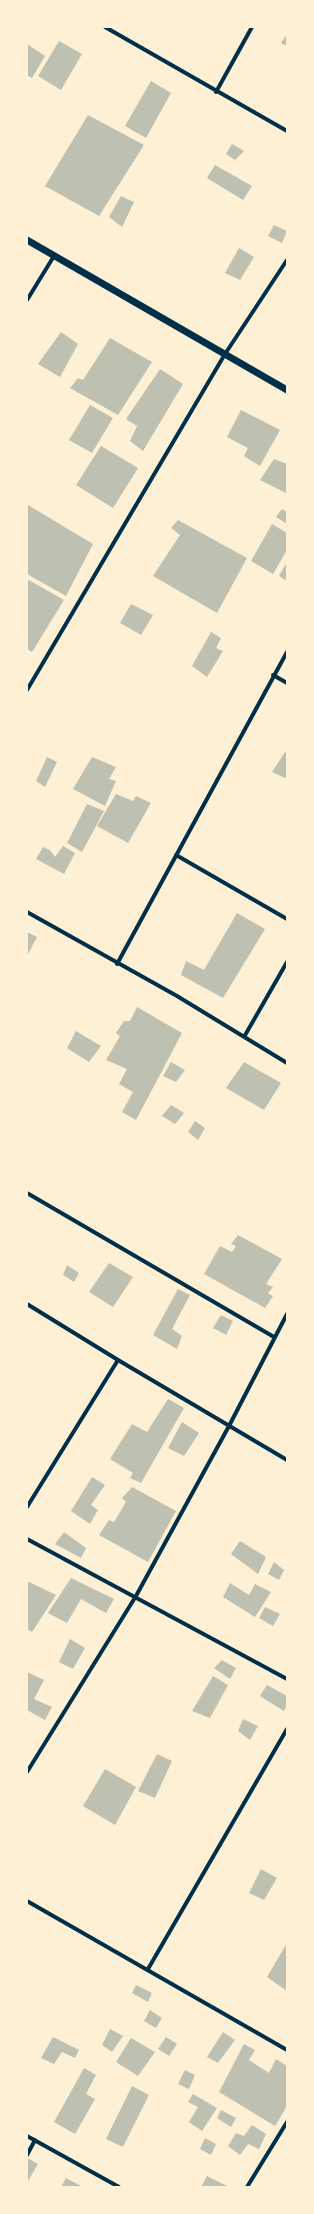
<!DOCTYPE html>
<style>
body{margin:0}
#map{position:relative;width:314px;height:2214px;overflow:hidden;background:#fdf0d5;font-family:"Open Sans",sans-serif}
canvas{display:block}
.frame{position:absolute;inset:0;border:28px solid #fdf0d5;pointer-events:none}
</style>
<div id="map">
<canvas width="314" height="2214"></canvas>
<div class="frame"></div>
</div>
<script>
const ctx = document.querySelector('canvas').getContext('2d');
ctx.lineJoin = 'round';
function fillPath(path, color) { ctx.fillStyle = color; ctx.fill(path, 'evenodd'); }
function stroke(path, color, width, dash) { ctx.strokeStyle = color; ctx.lineWidth = width; ctx.lineCap = dash ? 'butt' : 'round'; ctx.setLineDash(dash || []); ctx.stroke(path); }
const building = new Path2D(`
 M287,34V46L281,43Z
 M59,41L82,54L61,90L38,76Z
 M27,44L45,56L32,78L27,75Z
 M151,81L171,93L146,138L125,126Z
 M88,115L144,145L99,216L45,186Z
 M232,144L244,151L235,160L226,154Z
 M215,165L252,186L243,200L207,178Z
 M121,196L134,202L122,227L109,217Z
 M274,225L287,231L282,243L268,236Z
 M239,248L254,257L240,280L225,273Z
 M61,332L78,344L60,377L38,364Z
 M110,338L152,362L118,415L70,388L78,378L83,380Z
 M160,369L183,384L143,451L130,441L137,426L126,419Z
 M90,405L113,418L92,453L69,440Z
 M241,410L280,430L260,466L244,456L248,448L227,437Z
 M101,446L138,468L113,508L76,485Z
 M274,459L287,464L286,493L260,480Z
 M28,505L93,544L66,596L27,574Z
 M282,509L287,512V524L276,517Z
 M178,520L247,558L217,613L153,576L180,535L171,528Z
 M272,524L287,533V550L273,574L251,561Z
 M287,562V581L279,576Z
 M27,579L64,600L32,652L27,649Z
 M131,604L153,615L141,635L120,623Z
 M211,632L221,638L216,648L223,651L207,677L192,666Z
 M287,749V777L285,778L272,772Z
 M47,757L57,762L45,787L36,781Z
 M92,757L116,767L109,779L116,781L105,806L73,789Z
 M116,794L133,801L136,796L151,803L128,843L97,826Z
 M87,804L104,811L82,852L67,843Z
 M63,846L75,853L64,874L36,859L43,847L50,850L55,857Z
 M237,913L265,929L223,998L181,975L186,961L204,970Z
 M27,932L37,937L27,956Z
 M137,1007L182,1033L136,1120L122,1112L133,1092L119,1084L127,1069L106,1060L120,1036L116,1033L124,1021H130Z
 M76,1031L101,1046L89,1062L67,1048Z
 M171,1062L185,1070L176,1082L163,1076Z
 M244,1062L281,1083L264,1110L226,1088Z
 M171,1105L184,1113L175,1124L162,1116Z
 M195,1121L205,1128L198,1140L188,1132Z
 M238,1235L282,1259L266,1284L273,1287L268,1293L273,1296L265,1308L204,1274L220,1246L232,1252L236,1246L231,1244Z
 M109,1263L133,1277L113,1307L89,1292Z
 M67,1265L79,1273L74,1282L63,1275Z
 M178,1289L190,1295L172,1329L182,1336L177,1349L153,1335Z
 M221,1315L233,1321L226,1335L213,1328Z
 M168,1399L184,1408L141,1483L130,1478L133,1473L110,1459L132,1424L147,1432Z
 M182,1422L199,1433L184,1456L168,1448Z
 M92,1477L105,1485L91,1505L98,1510L90,1524L71,1511Z
 M132,1487L176,1511L148,1562L99,1535L109,1520L114,1522L126,1502L122,1498Z
 M64,1532L86,1548L81,1558L55,1544Z
 M240,1541L266,1557L258,1574L231,1554Z
 M274,1562L284,1570L279,1580L268,1574Z
 M71,1578L114,1599L106,1613L81,1599L67,1623L48,1613Z
 M27,1581L56,1595L32,1632L27,1629Z
 M230,1583L249,1595L255,1584L271,1592L255,1617L223,1597Z
 M265,1607L280,1614L273,1626L259,1618Z
 M70,1639L85,1648L73,1669L59,1662Z
 M222,1660L236,1668L230,1679L214,1668Z
 M27,1672L44,1680L34,1699L52,1707L45,1720L27,1710Z
 M213,1676L228,1685L210,1718L192,1711Z
 M267,1685L287,1696V1705L284,1711L260,1696Z
 M243,1719L258,1726L250,1740L238,1731Z
 M157,1754L172,1761L155,1798L138,1791Z
 M105,1769L136,1787L115,1825L83,1806Z
 M261,1869L277,1878L264,1900L249,1893Z
 M287,1943V1991L267,1977Z
 M136,1985L152,1993L148,2002L132,1993Z
 M150,2010L162,2018L156,2028L144,2021Z
 M110,2029L123,2036L112,2052L102,2045Z
 M223,2032L235,2040L218,2063L207,2057Z
 M53,2037L79,2050L75,2058L62,2052L54,2064L41,2058Z
 M166,2037L177,2044L169,2056L158,2049Z
 M131,2038L155,2052L138,2076L116,2062Z
 M244,2044L255,2050L249,2060L269,2073L276,2059L287,2066V2106L275,2126L219,2092Z
 M84,2068L96,2075L86,2094L95,2099L75,2134L54,2122Z
 M185,2070L195,2075L189,2089L178,2084Z
 M132,2086L149,2095L123,2147L106,2139Z
 M193,2094L217,2108L202,2131L189,2122L198,2107L188,2102Z
 M221,2110L236,2118L231,2127L217,2118Z
 M252,2125L266,2134L259,2149L248,2144L240,2155L228,2146L236,2133L244,2136Z
 M205,2138L216,2144L211,2155L200,2149Z
 M27,2158L38,2164L27,2183Z
 M207,2176L229,2187H201Z
 M66,2178L83,2187H61Z`);
const minor = new Path2D(`
 M105,27L287,131
 M216,92L252,27
 M27,300L54,256
 M273,675L287,683
 M27,690L225,354L287,260
 M176,855L287,919
 M27,912L177,996L287,1063
 M117,964L287,652
 M244,1037L287,962
 M27,1193L274,1337
 M27,1304L118,1360L287,1460
 M27,1507L118,1360
 M27,1539L287,1679
 M27,1772L136,1596L229,1426L287,1314
 M27,1901L287,2050
 M148,1969L287,1729
 M27,2136L119,2187
 M27,2155L35,2140
 M247,2187L287,2122`);
const tertiary = new Path2D(`
 M27,240L287,390`);
fillPath(building, '#bec0b2');
stroke(minor, '#003049', 4);
stroke(tertiary, '#003049', 7);
</script>
